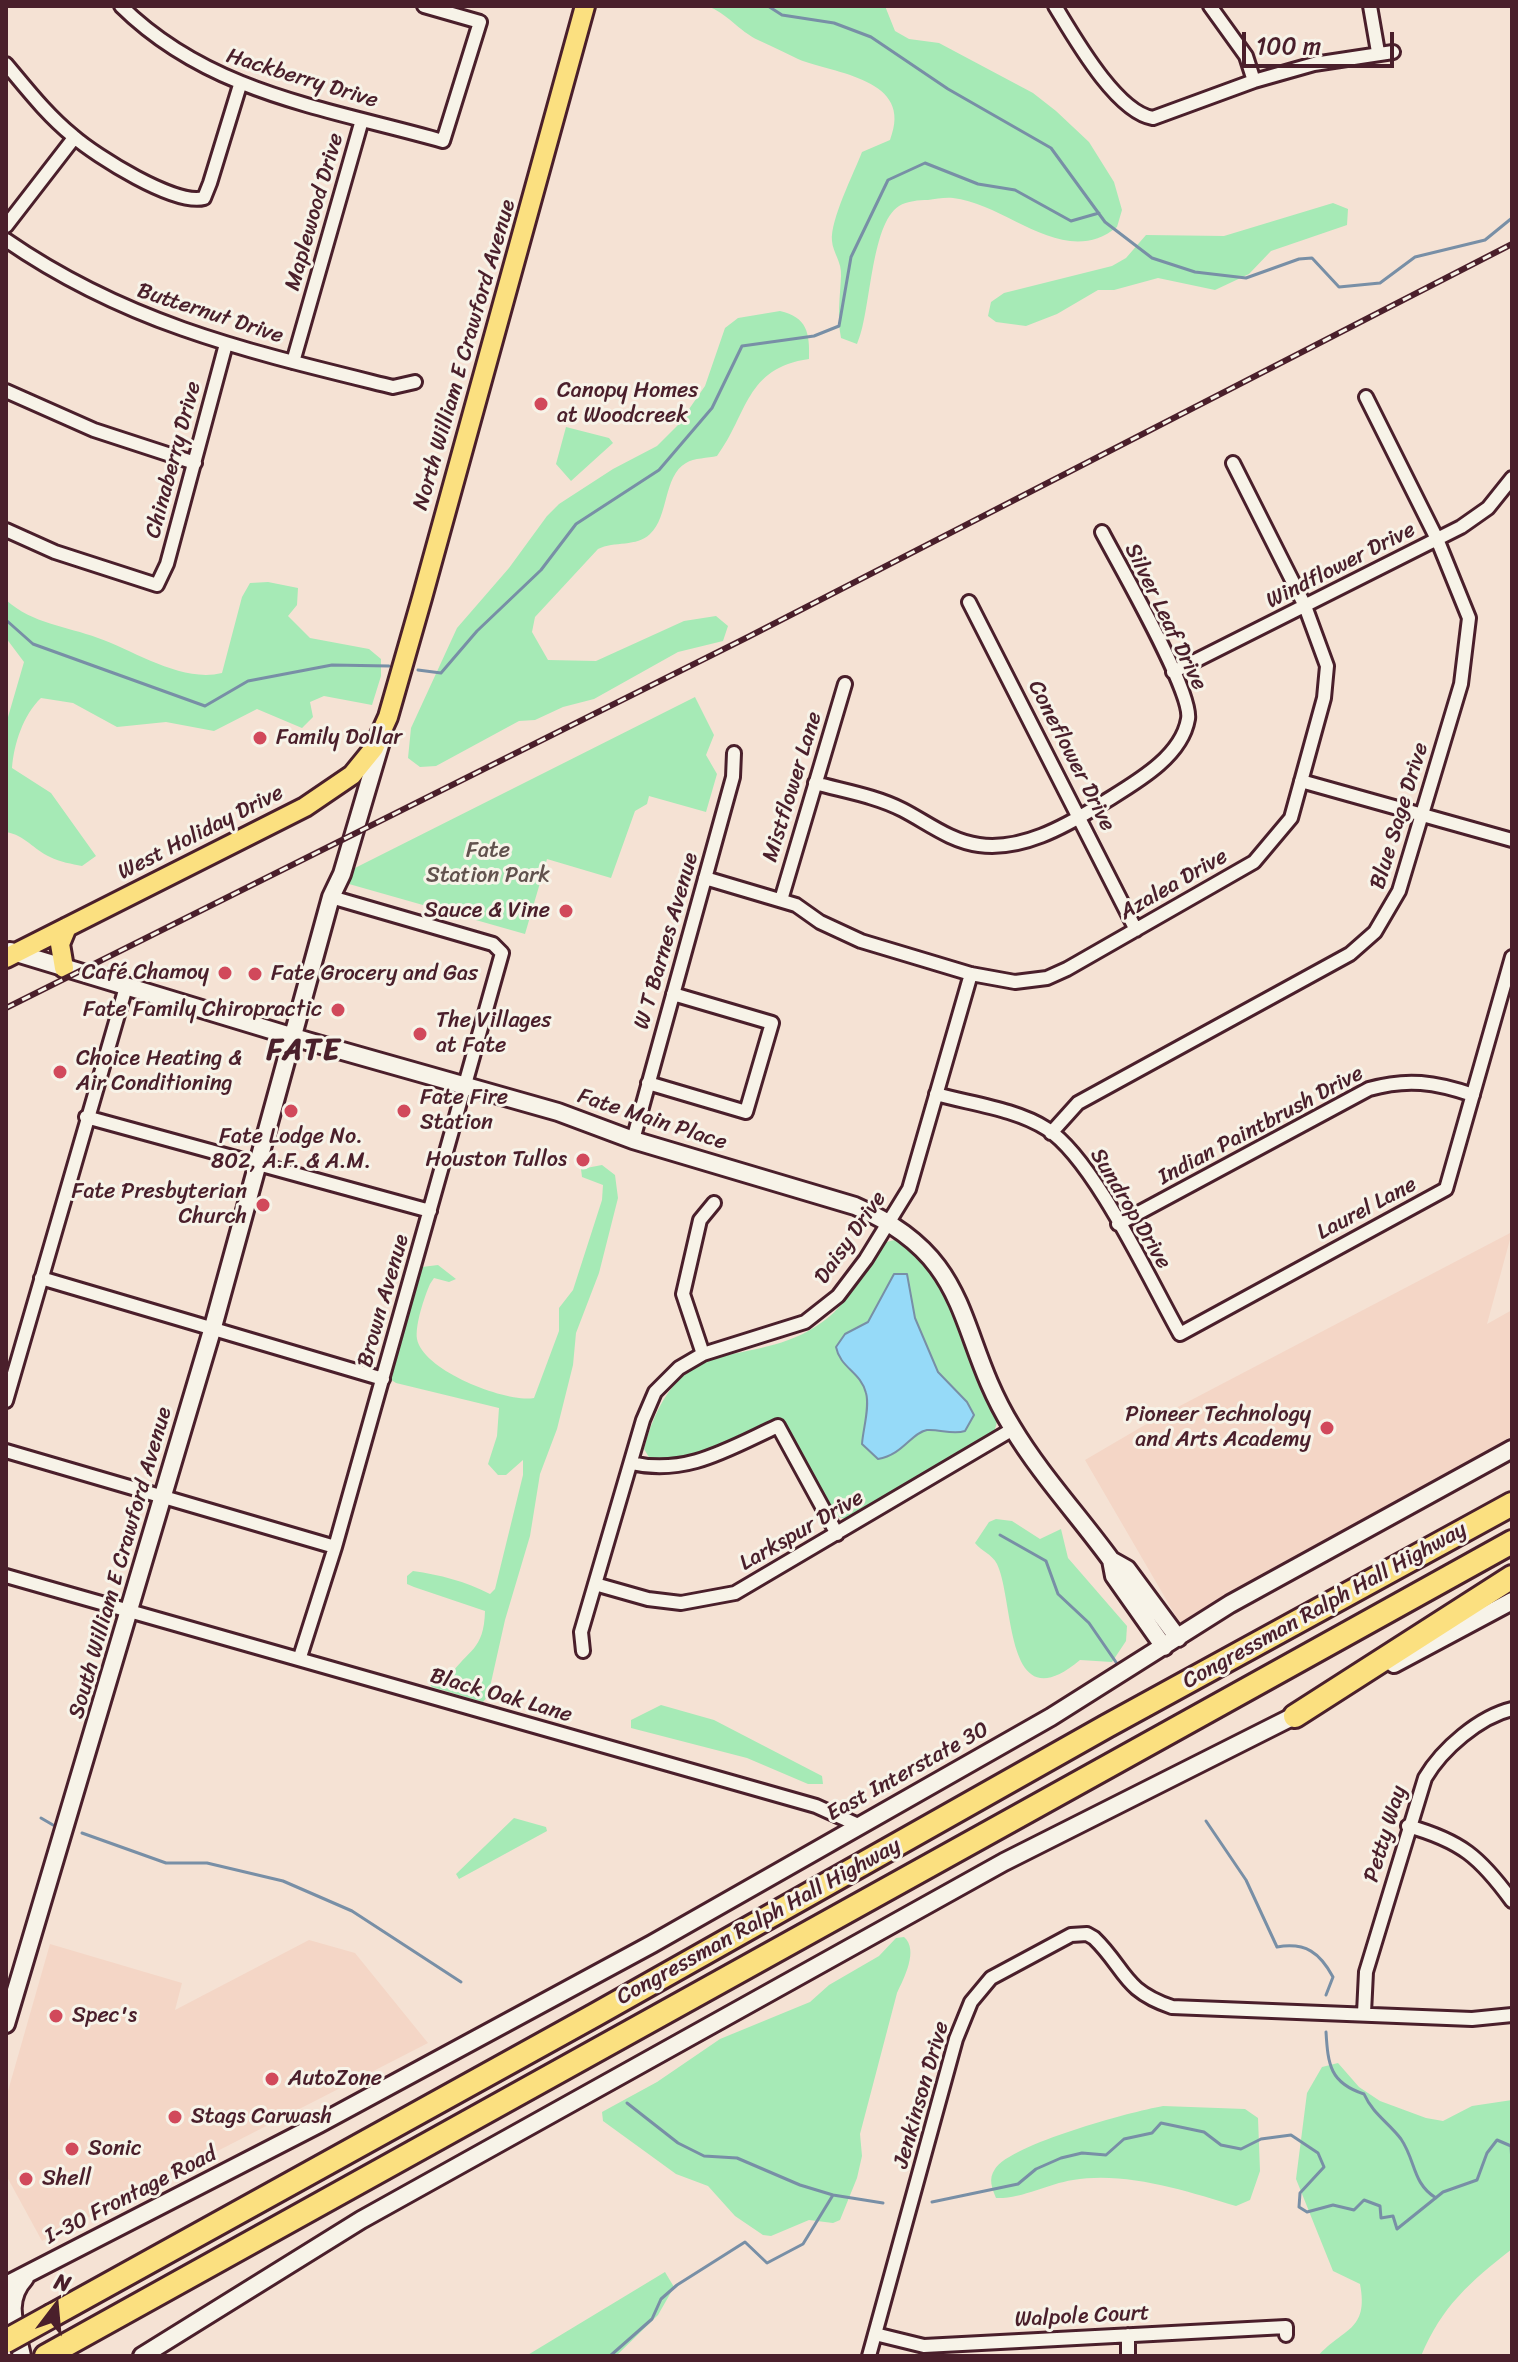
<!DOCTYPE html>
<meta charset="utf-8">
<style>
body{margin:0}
#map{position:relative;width:1518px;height:2362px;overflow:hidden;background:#f5e2d4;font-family:Sriracha,sans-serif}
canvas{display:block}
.frame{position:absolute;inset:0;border:8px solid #4a1f2b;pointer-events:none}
.north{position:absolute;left:16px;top:2266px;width:80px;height:80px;-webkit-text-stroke:6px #f7f3e8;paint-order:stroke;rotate:16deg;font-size:22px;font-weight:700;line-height:32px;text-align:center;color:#4a1f2b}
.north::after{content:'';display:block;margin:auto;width:28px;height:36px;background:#4a1f2b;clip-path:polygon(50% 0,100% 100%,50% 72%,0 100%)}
.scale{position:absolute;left:1242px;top:32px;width:152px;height:36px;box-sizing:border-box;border:4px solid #4a1f2b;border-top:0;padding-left:10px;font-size:24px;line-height:28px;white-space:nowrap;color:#4a1f2b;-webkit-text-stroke:6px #f7f3e8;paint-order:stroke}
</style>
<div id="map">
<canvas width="1518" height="2362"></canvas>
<div class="frame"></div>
<div class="north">N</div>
<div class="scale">100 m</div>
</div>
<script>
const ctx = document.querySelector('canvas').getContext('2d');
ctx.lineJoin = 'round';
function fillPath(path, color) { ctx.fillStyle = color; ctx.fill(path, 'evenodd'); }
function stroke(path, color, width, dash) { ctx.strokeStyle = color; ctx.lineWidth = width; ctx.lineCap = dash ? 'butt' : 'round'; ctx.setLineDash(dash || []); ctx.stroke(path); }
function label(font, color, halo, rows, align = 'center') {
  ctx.font = font + ' Sriracha,sans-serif'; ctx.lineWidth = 6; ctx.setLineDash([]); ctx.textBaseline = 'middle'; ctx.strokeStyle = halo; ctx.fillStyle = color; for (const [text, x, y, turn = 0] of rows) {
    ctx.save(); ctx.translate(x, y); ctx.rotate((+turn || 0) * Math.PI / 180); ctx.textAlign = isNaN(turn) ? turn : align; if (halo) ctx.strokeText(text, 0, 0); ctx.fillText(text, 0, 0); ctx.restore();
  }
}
const built = new Path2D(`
 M1512,1232L1487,1324L1512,1310V1436L1181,1625L1085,1460L1155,1419Z
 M309,1940L355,1953L428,2043L42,2241L6,2175V2098L50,1944L182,1983L175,2010Z`);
const green = new Path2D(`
 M707,6H885L895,31L909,39L939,43L1033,93L1056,111L1089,142L1114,182L1122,210L1117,227C1064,270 1008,204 953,198C945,197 936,199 928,200C919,200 907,201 899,206C870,224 871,315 857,344L841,338C837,317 840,298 841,276C842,262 833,253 832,241C830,220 854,173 862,152L890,140C915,78 834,74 798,59C785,53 772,46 758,40C739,31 727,13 707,6Z
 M1333,203L1348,209L1347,225L1271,251L1249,274L1215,290L1158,278L1114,290H1098L1057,314L1026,326L996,322L988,316L991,302L1004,293L1112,266L1126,258L1146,235L1224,236Z
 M780,311C807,317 810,333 809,359C745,368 748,414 717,456C708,458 694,458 686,463C663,476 669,517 650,534C637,547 614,541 598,549L535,617L532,632L548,660L596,661L684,621L716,616L728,626L723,641L678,652L594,699L563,707L535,720L519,721L436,766L420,767L408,758L411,728L457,628L509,568L547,516L559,504L613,469L657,446L678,425L705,386L725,328L738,318Z
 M566,427L609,438L613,443L571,481L556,464Z
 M268,582L298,588L297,605L288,616L310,638L369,649L381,659V676L372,705L324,696L310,702L313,717L302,728L257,709L214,731L166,722L117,727L73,703L41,698C23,715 14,744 12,768L51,793L96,856L82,866C72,864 60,862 50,857C34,850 25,835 6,832V724L24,662L6,638V600C33,624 66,626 98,638C135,651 182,683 222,673L242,597L250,583Z
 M695,697L714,735L706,755L717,774L706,812L649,796L647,804L635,811L611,878L547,859L525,934L349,884L353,869Z
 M602,1165L615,1175L618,1198L599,1273L576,1333L573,1365L557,1429L540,1474L530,1536L505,1620L488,1696L483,1702L432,1687L427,1681L450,1676C468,1649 484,1651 485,1611L414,1587L407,1584V1576L413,1571C440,1575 465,1581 490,1594L495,1589L523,1475V1460L506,1475H498L488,1464L497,1436L499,1408L396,1383L390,1379L392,1364L419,1274L422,1267L438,1265L456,1279L449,1282L434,1278L430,1284C424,1298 415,1325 417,1339C423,1371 507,1403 534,1398L559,1331V1308L573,1290L602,1200L603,1185L582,1177L581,1169Z
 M897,1240C948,1261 978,1374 997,1422L994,1433L845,1519L836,1516L779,1418L700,1455L664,1461L650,1459L644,1449C679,1318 756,1378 830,1316C853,1297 870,1254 885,1243C888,1241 894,1240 897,1240Z
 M996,1519L1012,1521L1040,1539L1061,1529L1068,1558L1127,1626L1126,1641L1112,1662L1080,1660C1004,1724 1015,1602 997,1564C992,1554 981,1551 975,1543L989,1522Z
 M661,1705L714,1720L822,1776L823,1784H808L747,1758L631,1728V1720Z
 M514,1818L546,1827L547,1831L459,1879L456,1874Z
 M904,1937C919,1950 904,1978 897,1993L860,2134L862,2156L857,2178L840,2220L833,2223L809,2220L771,2236L763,2235L735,2216L708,2186L676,2174L603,2121L602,2112L657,2082L720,2039L810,2002L829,1985L879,1956L896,1938Z
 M1338,2063L1359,2087L1380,2101L1426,2118L1443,2121L1472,2106L1512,2100V2249C1470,2282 1442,2306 1421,2356H1318C1343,2328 1369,2331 1360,2284L1333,2271L1296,2179L1307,2093L1322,2067Z
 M1163,2106L1245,2109L1258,2118L1260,2171L1250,2200L1236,2206C1186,2191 1126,2171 1073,2180C1047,2184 1022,2199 996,2198C992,2188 988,2179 995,2169C1011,2144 1130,2112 1163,2106Z
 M665,2272L674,2287L658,2315L616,2356H526Z`);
const water = new Path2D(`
 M894,1274H907L915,1318L938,1372L967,1402L974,1415L965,1431C952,1435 940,1429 927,1430C911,1433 903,1455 878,1459L862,1444C863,1429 870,1407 866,1393C861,1372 840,1368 836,1347L845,1334L868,1322Z`);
const stream = new Path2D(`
 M768,6L782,15L834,23L871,37L948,89L1051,148L1105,222L1152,258L1195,272L1246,278L1299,259L1312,258L1339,287L1380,283L1415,257L1485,240L1512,218
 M6,620L33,644L205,706L248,681L332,665L389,666
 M418,670L441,673L477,631L541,570L576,524L659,470L712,408L742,346L814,336L839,326L851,257L888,180L925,163L978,184L1015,190L1071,221L1099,213
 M1000,1535L1046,1561L1058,1594L1089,1623L1120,1668
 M41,1818L53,1825
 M1206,1821L1246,1880L1277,1947C1306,1942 1320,1953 1333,1977L1326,1995
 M82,1833L166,1863H207L283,1881L352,1911L461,1982
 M1326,2032C1328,2065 1330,2083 1364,2094C1373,2114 1388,2122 1401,2139C1416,2161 1412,2183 1436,2198
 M627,2103L678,2143L704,2156L737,2158L800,2185L833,2195
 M932,2202L1018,2184L1036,2169L1061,2158L1082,2153L1106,2155L1124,2139L1152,2133L1161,2123L1204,2132L1221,2145L1241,2149L1261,2139L1291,2135L1318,2153L1324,2167L1300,2193L1299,2207L1307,2212L1333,2205L1354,2210L1364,2200L1380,2206L1381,2218L1393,2216L1397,2229L1443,2192L1477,2180L1487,2153L1497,2140L1511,2146L1512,2163
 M610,2356L652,2319L661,2299L677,2285L745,2242L767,2263L803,2244L833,2195L883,2203`);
const street = new Path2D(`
 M121,6C210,94 327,108 443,141L480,22L424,6
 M1055,6C1074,37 1116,112 1153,118L1254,81L1314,64L1393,52
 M1210,6L1246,56L1254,81
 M1370,6L1378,52
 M6,64C27,89 47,115 73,136C96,156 175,206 204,198L210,183L240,85
 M6,226L74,138
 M6,240C129,325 251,352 393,387L415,382
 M293,362L362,120
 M6,391L94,430L195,463
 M6,530L55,552L157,585L167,564L226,344
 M969,602L1136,930
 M1173,672L1461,527L1488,508L1512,478
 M1301,781L1512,840
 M815,783C844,791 876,796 903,810C928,823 950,841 979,845C1021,851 1064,827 1098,806C1129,786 1181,760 1188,719C1193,692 1118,563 1102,532
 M705,878L796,905L820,922L861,941L971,974L1015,982L1047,978L1067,969L1254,862L1291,818L1324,698L1327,666L1305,606L1233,463
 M781,900L845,684
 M648,1083L746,1112L772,1023L673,994
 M936,1094C972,1104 1016,1109 1047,1129C1094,1159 1150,1281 1180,1334L1446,1189L1512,957
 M86,1117L430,1211
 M1051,1133L1078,1103L1350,954L1375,932L1399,891L1461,684L1469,618L1437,539L1366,397
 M633,1140L733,777L734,753
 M1118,1224L1369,1089C1407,1078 1435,1082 1473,1095
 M41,1278L383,1379
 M703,1354L683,1294L700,1220L714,1203
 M6,1401L126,987
 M6,1451L335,1547
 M631,1463C686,1476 728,1449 778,1426L837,1534
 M6,1576L816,1806L858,1825
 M595,1584L648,1599L681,1603L735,1593L1013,1429
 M583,1651L581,1632L643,1420L655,1392L679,1368L703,1354L805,1322L838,1296L866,1259L909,1189L971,974
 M300,1657L335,1547L502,953L493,944L331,897
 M1408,1826C1461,1841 1480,1857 1512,1901
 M1364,2013L1366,1972L1425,1778C1442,1749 1479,1717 1512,1709
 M875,2334L924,2346L1286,2327V2335
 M1128,2335V2356
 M869,2356L956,2039L971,2002L991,1978L1071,1935L1087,1934L1094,1938C1126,1969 1122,1990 1172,2007L1472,2019L1512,2015`);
const secondary = new Path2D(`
 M10,951L307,1041L558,1112L633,1140L855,1206C977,1259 954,1333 1012,1427C1040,1474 1079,1516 1111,1560L1127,1569L1178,1638
 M1111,1560L1114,1576L1164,1647
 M1394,1664L1512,1601
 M6,2024L213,1327L331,897L342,874L381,742
 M6,2285L319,2124L652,1944L1051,1717L1230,1604L1512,1449
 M22,2356C16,2327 3,2302 25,2278
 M142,2356L361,2220L1004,1862L1302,1712`);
const primary = new Path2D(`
 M6,958L305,807L352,775L374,748L388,717L422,598L585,6
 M64,968L60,944L67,927`);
const highway = new Path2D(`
 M1295,1716L1512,1577
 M53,2315L595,2015L1107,1726L1512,1504
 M46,2356L1512,1542`);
const rail = new Path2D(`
 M6,1008L748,637L1512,244`);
const highwayBridge = new Path2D(`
 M6,2341L53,2315`);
const markers = [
 [541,404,8,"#d1495b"],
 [260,738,8,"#d1495b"],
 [566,911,8,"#d1495b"],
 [225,973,8,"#d1495b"],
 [255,974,8,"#d1495b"],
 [338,1010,8,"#d1495b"],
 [420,1034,8,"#d1495b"],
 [60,1072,8,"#d1495b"],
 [291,1111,8,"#d1495b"],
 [404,1111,8,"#d1495b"],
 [583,1160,8,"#d1495b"],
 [263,1205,8,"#d1495b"],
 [1327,1428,8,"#d1495b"],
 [56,2016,8,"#d1495b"],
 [272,2079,8,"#d1495b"],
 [175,2117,8,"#d1495b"],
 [72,2149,8,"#d1495b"],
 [26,2179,8,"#d1495b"]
];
const streetNames = [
 ["Hackberry Drive",302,79,17],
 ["Maplewood Drive",315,212,-74],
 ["Butternut Drive",210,314,18],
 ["North William E Crawford Avenue",465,355,-74],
 ["Chinaberry Drive",174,460,-75],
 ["Windflower Drive",1341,566,-27],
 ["Silver Leaf Drive",1165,617,64],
 ["Coneflower Drive",1071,756,63],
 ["Mistflower Lane",793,787,-73],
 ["Blue Sage Drive",1400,816,-73],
 ["West Holiday Drive",201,833,-27],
 ["Azalea Drive",1174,885,-30],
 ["W T Barnes Avenue",667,941,-74],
 ["Fate Main Place",652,1120,18],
 ["Indian Paintbrush Drive",1261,1126,-28],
 ["Sundrop Drive",1130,1209,59],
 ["Laurel Lane",1367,1209,-28],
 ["Daisy Drive",851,1238,-55],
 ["Brown Avenue",384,1301,-74],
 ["Larkspur Drive",802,1531,-30],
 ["South William E Crawford Avenue",121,1563,-74],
 ["Congressman Ralph Hall Highway",1325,1606,-29],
 ["Black Oak Lane",501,1696,16],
 ["East Interstate 30",908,1772,-29],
 ["Petty Way",1386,1834,-73],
 ["Congressman Ralph Hall Highway",759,1922,-29],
 ["Jenkinson Drive",922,2095,-74],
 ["I-30 Frontage Road",131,2196,-27],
 ["Walpole Court",1082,2317,-3]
];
const poiNames = [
 ["Canopy Homes",557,391],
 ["at Woodcreek",557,416],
 ["Family Dollar",276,738],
 ["Sauce & Vine",550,911,"right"],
 ["Café Chamoy",209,973,"right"],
 ["Fate Grocery and Gas",271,974],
 ["Fate Family Chiropractic",322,1010,"right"],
 ["The Villages",436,1021],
 ["at Fate",436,1046],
 ["Choice Heating &",76,1059],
 ["Air Conditioning",76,1084],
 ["Fate Fire",420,1098],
 ["Station",420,1123],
 ["Fate Lodge No.",291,1137,"center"],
 ["802, A.F. & A.M.",291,1162,"center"],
 ["Houston Tullos",567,1160,"right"],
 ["Fate Presbyterian",247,1192,"right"],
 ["Church",247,1217,"right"],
 ["Pioneer Technology",1311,1415,"right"],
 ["and Arts Academy",1311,1440,"right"],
 ["Spec's",72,2016],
 ["AutoZone",288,2079],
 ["Stags Carwash",191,2117],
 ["Sonic",88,2149],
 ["Shell",42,2179]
];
const parkNames = [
 ["Fate",488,851],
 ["Station Park",488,876]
];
const districtNames = [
 ["FATE",304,1051]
];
fillPath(built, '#f4d6c6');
fillPath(green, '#a6eab6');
fillPath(water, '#96daf8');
stroke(water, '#788fa6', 2);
stroke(stream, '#788fa6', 3);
stroke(street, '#4a1f2b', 18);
stroke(secondary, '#4a1f2b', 22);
stroke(primary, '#4a1f2b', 24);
stroke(highway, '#4a1f2b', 28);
stroke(street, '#f7f3e8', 12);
stroke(secondary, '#f7f3e8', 16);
stroke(primary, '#fbe080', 18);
stroke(highway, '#fbe080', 22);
stroke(rail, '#4a1f2b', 6);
stroke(rail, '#f7f3e8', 3, [9]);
stroke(highwayBridge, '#4a1f2b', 28, []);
stroke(highwayBridge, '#fbe080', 22);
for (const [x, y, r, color] of markers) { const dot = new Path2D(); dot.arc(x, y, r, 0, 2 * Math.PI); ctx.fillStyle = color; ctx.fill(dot); stroke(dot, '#f7f3e8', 3); }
label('22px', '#4a1f2b', '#f7f3e8', streetNames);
label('22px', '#4a1f2b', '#f7f3e8', poiNames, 'left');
label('22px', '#61524e', '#f7f3e8', parkNames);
ctx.letterSpacing = '2px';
label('bold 30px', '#4a1f2b', '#f7f3e8', districtNames);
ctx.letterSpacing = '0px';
</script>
